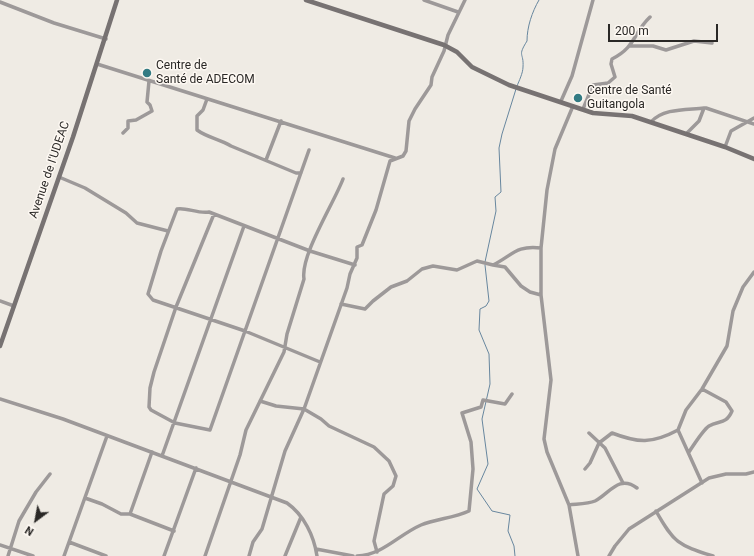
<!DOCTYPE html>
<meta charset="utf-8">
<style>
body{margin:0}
#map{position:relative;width:754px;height:556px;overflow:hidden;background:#efebe4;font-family:Roboto,sans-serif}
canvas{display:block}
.north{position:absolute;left:16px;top:500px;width:40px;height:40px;-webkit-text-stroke:3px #fdf8f2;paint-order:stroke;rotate:212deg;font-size:11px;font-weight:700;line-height:16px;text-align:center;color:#2a2826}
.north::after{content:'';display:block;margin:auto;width:14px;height:18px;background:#2a2826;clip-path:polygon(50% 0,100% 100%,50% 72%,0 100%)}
.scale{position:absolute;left:608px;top:24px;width:110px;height:18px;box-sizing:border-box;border:2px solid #2a2826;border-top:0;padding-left:5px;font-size:12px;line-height:14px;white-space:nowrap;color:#2a2826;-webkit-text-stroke:3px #fdf8f2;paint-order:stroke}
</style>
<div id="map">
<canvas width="754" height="556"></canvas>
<div class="north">N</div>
<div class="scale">200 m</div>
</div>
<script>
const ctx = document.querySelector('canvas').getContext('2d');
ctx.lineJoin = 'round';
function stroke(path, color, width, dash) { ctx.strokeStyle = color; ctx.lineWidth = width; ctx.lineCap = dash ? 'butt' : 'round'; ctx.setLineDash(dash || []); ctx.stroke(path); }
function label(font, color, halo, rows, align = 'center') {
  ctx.font = font + ' Roboto,sans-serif'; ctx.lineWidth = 3; ctx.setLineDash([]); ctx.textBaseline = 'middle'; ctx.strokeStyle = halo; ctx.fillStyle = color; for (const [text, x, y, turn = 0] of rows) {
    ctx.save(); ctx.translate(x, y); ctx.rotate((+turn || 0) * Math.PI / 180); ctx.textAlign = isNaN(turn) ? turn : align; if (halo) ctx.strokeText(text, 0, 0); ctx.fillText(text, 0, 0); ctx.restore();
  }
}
const stream = new Path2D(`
 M517,86C519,81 523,73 523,67C524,52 517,57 527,41C527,27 532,12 539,0
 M485,262L496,211L495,197L501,192L499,148L502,134L516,89
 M485,265L489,301L486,306L480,309L479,330L489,354L490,384L482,419L488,464L477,489L492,511L510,515L508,531L514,546L515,556`);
const street = new Path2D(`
 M424,0L458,12
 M0,2L54,23L106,39
 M630,46H653L666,50L694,41L712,43
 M97,64L395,158
 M207,99L203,110L197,116V130C208,138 220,139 231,146L296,173H301
 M561,101L572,76L593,0
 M573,106L555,149L547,190L541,248V295L551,380L544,439L547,452L569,505L578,556
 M583,109L593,85L608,83L615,77L611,64L612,59C636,47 633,33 650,17
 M651,122C663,108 687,110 704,108
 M123,133L128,128V121L136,120L152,111L150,105L147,102L149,81
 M686,134L699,121L704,108H706L754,124
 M725,147L731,131L754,118
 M266,160L281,121
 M59,177L85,188L126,213L137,223L168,231
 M214,214L176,307L154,372L150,388L149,407L151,410L175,423L210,430L309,150
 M493,265L505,267L521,286L530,292L541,295
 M0,301L14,306
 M341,304L365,309L373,301L391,287L407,281L422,269L433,266L457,270L477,261L493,265C513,255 516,245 541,248
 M320,362L245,331L153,300L148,294L161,251L177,209C186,207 198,214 209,212L310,251L355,265
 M0,399L63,419L287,503C304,515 314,536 317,556
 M260,401L276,406L304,409L321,419L329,426L374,447L389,461L396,476L393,486L384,494L374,541L377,552
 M589,433L605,448L623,483
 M689,452C693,446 703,430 709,426C719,420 726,425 732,411L726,402L702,389
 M162,456L244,226
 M585,469L590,463L599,443L612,433C638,443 652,444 678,430
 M702,483L678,430L686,410L702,389L727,346L733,311L743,287L754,272
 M85,498L102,504L121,514H130L174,531
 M569,505C577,504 588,504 595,501C609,494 619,474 637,488
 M656,511C674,543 678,545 713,556
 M130,514L152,452
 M69,542L106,556
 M0,545L33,556
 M316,549L353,556
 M8,556L19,521L36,492L50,474
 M64,556L107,436
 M164,556L196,468
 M205,556L240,455L246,430L284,352L287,334L304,279C300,256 334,203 343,179
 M249,556L253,542L262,529L285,451L304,409L347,288L350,274L357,258V247L362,245L376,210L390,161L403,156L406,151L409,121L415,109L431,85L432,77L444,51L448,35L465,0
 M285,556L301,517
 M357,556C383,555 398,535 421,525C436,519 454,518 469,511L473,469L471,442L462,413L481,407L483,400L505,404L512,394
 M609,556L615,546L629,529L709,478L726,474H746L754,472`);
const secondary = new Path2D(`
 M306,0L444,45L457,52L472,67L509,85L593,113L632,116L725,147L754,159
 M0,346L73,137L117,0`);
const markers = [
 [147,73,5,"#337b83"],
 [578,98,5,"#337b83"]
];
const poiNames = [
 ["Centre de",156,66],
 ["Santé de ADECOM",156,80],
 ["Centre de Santé",587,91],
 ["Guitangola",587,105]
];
const streetNames = [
 ["Avenue de I'UDEAC",50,170,-71]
];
stroke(stream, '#67869e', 1);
stroke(street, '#9d9999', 3.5);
stroke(secondary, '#777272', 4.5);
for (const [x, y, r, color] of markers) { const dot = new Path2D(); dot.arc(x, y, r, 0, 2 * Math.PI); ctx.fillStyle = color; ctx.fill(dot); stroke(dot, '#fdf8f2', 1.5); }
label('12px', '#2a2826', '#fdf8f2', poiNames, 'left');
label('12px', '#2a2826', '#fdf8f2', streetNames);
</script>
